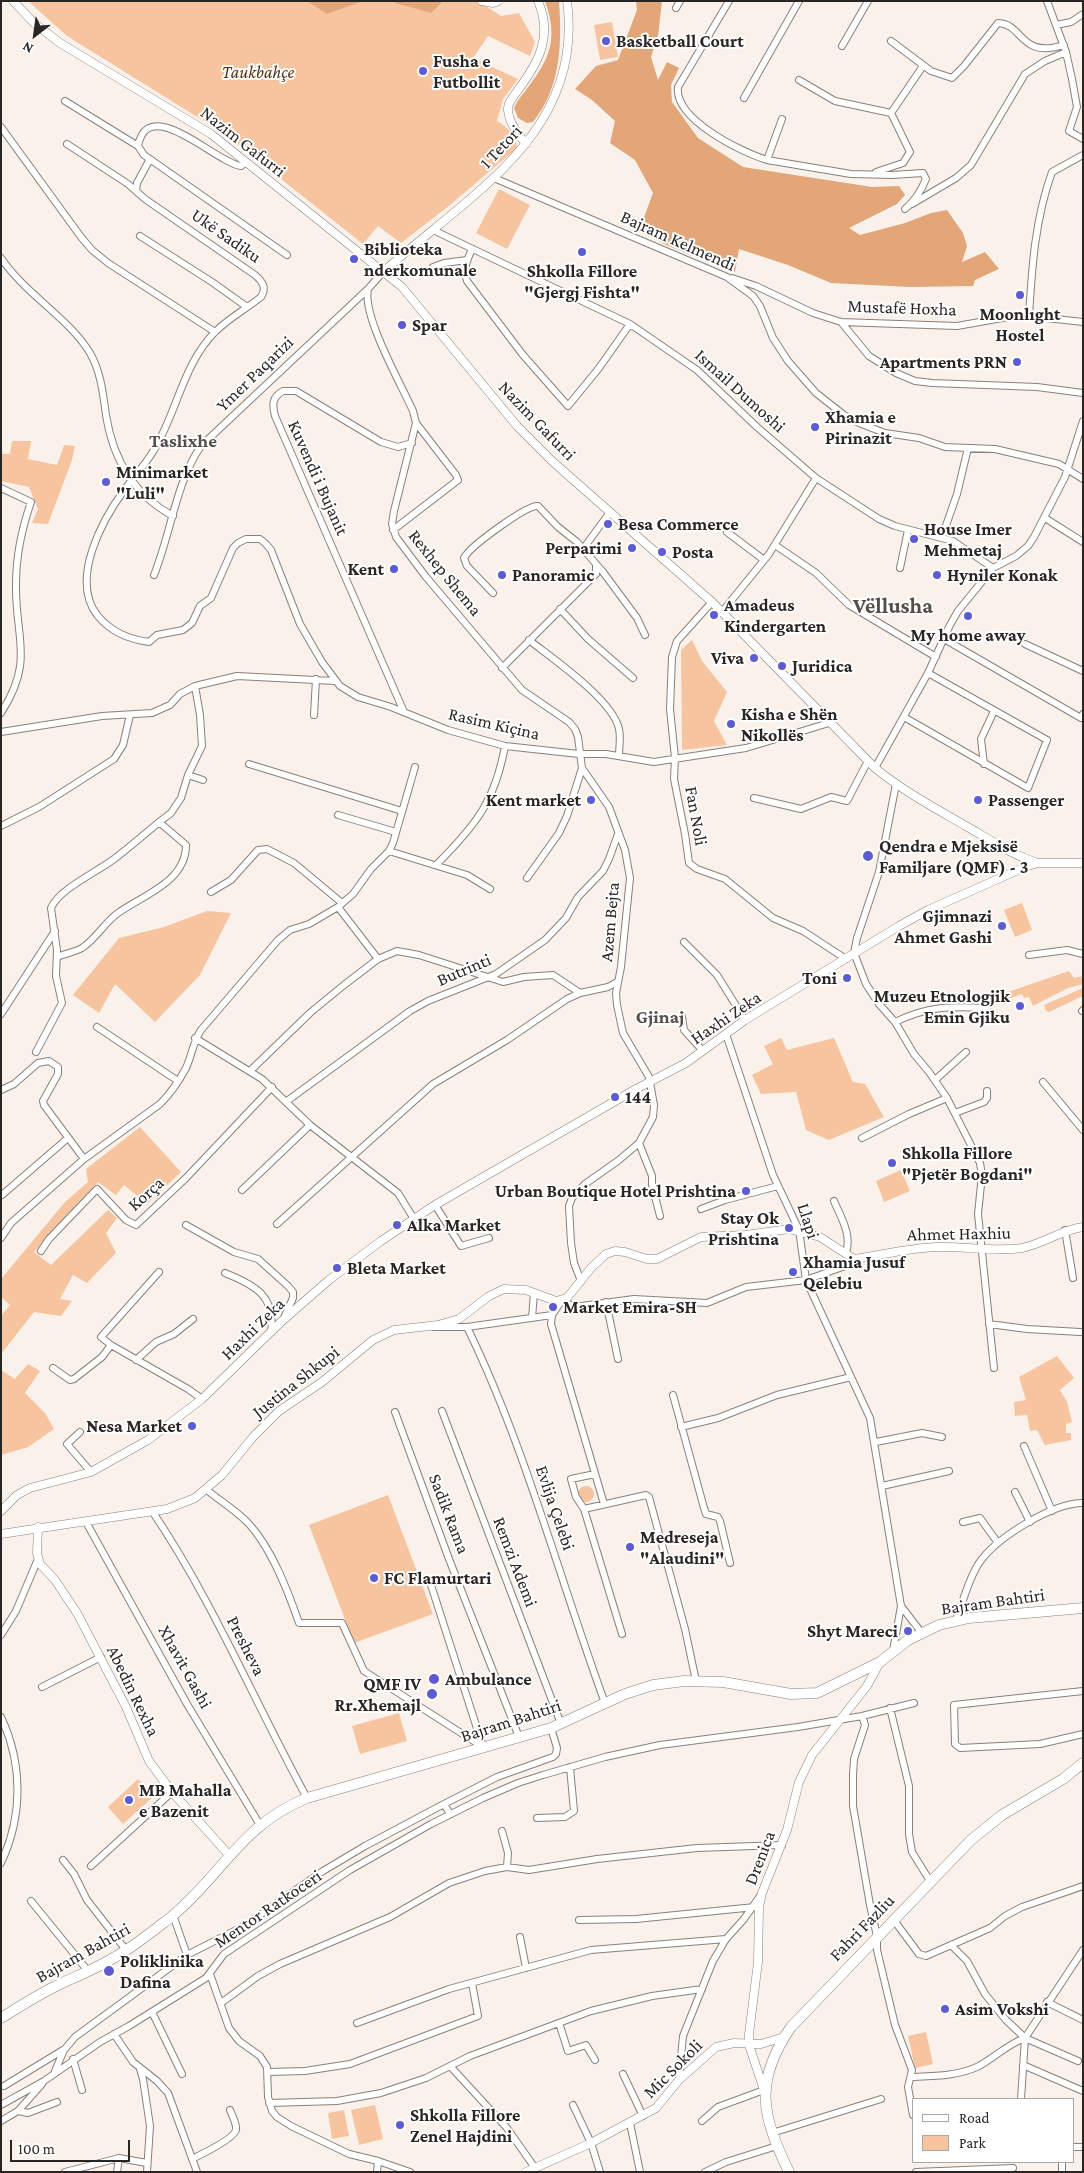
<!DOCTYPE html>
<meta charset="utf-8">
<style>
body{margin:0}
#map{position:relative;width:1084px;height:2173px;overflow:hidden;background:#fbf1eb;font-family:"Crimson Pro",serif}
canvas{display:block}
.frame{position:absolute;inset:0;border:2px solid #292523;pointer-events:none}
.legend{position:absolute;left:912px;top:2098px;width:162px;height:65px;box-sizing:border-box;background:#fff;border:1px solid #a9a8a7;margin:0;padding:6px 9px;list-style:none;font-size:15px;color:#292523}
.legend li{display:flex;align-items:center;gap:10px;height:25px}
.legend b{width:25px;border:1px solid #a9a8a7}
.north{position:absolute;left:10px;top:10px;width:50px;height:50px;-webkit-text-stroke:4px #fff;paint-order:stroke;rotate:210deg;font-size:14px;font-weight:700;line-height:20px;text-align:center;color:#292523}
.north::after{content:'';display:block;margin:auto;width:18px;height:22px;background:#292523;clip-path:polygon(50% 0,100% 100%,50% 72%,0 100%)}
.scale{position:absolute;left:10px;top:2140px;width:120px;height:22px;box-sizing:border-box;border:2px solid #292523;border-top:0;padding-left:6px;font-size:15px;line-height:18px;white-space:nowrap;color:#292523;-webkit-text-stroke:4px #fff;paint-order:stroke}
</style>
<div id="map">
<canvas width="1084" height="2173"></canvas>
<div class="frame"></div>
<ul class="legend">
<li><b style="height:6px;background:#fff"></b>Road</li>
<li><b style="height:14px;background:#f6c49f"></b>Park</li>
</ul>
<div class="north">N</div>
<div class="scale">100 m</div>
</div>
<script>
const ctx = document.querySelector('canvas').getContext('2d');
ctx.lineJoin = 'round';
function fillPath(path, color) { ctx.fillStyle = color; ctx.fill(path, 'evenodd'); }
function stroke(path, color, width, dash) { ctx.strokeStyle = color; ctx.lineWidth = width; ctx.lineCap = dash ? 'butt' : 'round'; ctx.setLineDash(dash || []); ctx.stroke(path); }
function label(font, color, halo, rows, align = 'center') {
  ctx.font = font + ' "Crimson Pro",serif'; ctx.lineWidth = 4; ctx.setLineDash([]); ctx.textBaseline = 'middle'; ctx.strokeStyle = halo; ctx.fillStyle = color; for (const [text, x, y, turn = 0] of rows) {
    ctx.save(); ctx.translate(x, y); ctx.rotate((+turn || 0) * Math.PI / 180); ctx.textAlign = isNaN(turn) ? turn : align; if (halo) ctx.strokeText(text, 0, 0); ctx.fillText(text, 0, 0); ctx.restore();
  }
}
const green = new Path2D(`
 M28,1H478L501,16L519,13L535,42L530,56L488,36L473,58L518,79L503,99L497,121C508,128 516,134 517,148L450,205L401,243L378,226L363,244L223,133L67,36Z
 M612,22L618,57L600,60L594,25Z
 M499,189L530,205L507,249L476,233Z
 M12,441H31L28,459L57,465L64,445L75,446L72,460L48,524L32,523L38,509L29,487L1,481V454H10Z
 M692,640L702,661L727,692L714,721L727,745L682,750L681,650Z
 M1022,903L1032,930L1015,937L1004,910Z
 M207,911L231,913L200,975L155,1022L115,984L99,1013L73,995L119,938L164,927Z
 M1069,971L1074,978L1083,976V984L1068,988L1033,1006L1029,997L1024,998L1022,994L1008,999L1005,993Z
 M1083,988V996L1049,1012L1046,1011L1044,1005Z
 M781,1038L787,1050L834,1038L853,1082L865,1084L884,1117L829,1140L806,1130L796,1092L761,1094L752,1075L773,1064L764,1046Z
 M140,1127L181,1172L147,1204L124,1185L116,1195L98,1182L34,1252L51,1265L108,1210L117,1218L106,1233L116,1253L87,1283L73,1275L60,1299L72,1301L61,1316L34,1312L1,1354V1316L10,1305L1,1297V1279L65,1202L88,1182L86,1169Z
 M901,1170L910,1191L884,1202L876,1181Z
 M1057,1356L1074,1378L1060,1390L1067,1402L1072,1422L1066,1424V1433H1071V1440L1045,1445L1037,1430L1030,1431L1027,1415L1015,1416L1014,1402L1026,1400L1019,1377Z
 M28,1364L40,1371L25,1393L45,1413L54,1429L28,1447L1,1455V1370L15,1379Z
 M578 1494a8 8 0 1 1 16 0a8 8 0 1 1-16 0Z
 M388,1495L433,1614L354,1643L309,1525Z
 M399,1713L407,1741L360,1754L352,1726Z
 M138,1779L154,1796L123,1824L108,1807Z
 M926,2032L933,2064L915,2068L908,2036Z
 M375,2105L383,2139L359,2145L351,2110Z
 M344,2110L349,2136L332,2139L328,2113Z`);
const forest = new Path2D(`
 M307,1H363L327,14Z
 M389,1H443L431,13Z
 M545,1H559C562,44 561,87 533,122L527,123L518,118L514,108L517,102C543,67 562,48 545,1Z
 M636,1H662L658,36L651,57L658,80L667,62L679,68L671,85L672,102L698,138L743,167L872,187L899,186L905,195L897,204L849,228L860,235L905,223L931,213L947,210L963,233L967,246L962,262L985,252L999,269L975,280L973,286L910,287L831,283L788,265L739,249L735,272L666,245L644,232L643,220L653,193L635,160L610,143L615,121L592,100L575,89L596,66L618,60L637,10Z`);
const minor = new Path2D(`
 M729,1L678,87C674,119 741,152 767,160L851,174L892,175L923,173L926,179C921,191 915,201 905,209
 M1047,1L1066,52L1072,79L1077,107L1069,131L1083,139
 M676,8L680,1
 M1056,25L1071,22L1083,14
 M891,41L931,71L952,78L964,66L998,23C1024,24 1019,59 1064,45
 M842,46L868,1
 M799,80L835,101L891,113
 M744,98L799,1
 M65,101L138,146L144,155L287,255
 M891,113L923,66
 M1,127L81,237L92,250L108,263L215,332
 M67,144L128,184L145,199L255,275C263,282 267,288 261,297C246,309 229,318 215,332C183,364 177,412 154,450C146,464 134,476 125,489C102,520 70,579 97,615C111,632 128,639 149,642L157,635L183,630L192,623L200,606L211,598L233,548L238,543L246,539H260L266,544L271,550L300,624L322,662L340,686L358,697L391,707L448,730L505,746L579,754H606L654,762L746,748L829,723
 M138,146C148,93 216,163 241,166L245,163
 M767,160L782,119
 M876,172L903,163L910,152L891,113
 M494,178L727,277L753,296L760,306L773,338L788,361L816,393L844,415L859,423L885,433L919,438L945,447L995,449L1059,464L1083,479
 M136,191L137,183L150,159
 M912,204L956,178L971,165L1025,74L1045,61L1066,52
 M433,230L630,324L697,370L757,427L816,478L879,519L895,526L953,541L993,568
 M140,236L212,282L247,307
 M472,249C467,260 463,269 467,281L523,355L568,406L599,368L630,324
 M1,258C26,295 69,318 90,353C101,372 103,394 106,415C113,459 134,495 173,516
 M433,267L444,263L467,260
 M732,278L756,286L813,313L841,322L957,326L1008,317L1029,316L1083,322
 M368,289C362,316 401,384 413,411L416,423L394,511L392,524L396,537L426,577L522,690L569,722L575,729L578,737L582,768L567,816L559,833L527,878
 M1029,316C1032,267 1035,219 1052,172L1083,155
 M841,322L869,356L896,373L915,381L932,383L1037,387L1083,393
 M1,488L31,502C22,528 16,557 16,584C15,639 35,660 1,713
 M1045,518L1083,542
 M393,530L458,480L456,475L416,423
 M727,532L764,560
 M942,537L957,494L968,448
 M775,545L816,573L849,605L936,657
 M583,549L610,512
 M900,568L908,530
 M154,575C171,533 176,482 201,446L368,289L383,272
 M493,593L467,566L464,558L466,555C473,545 526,505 538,506L558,527L577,542L603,572L637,618L645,635
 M712,602L677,641L672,657L670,709L675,758L674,779L685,834L689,863L697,869L725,879L773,918L803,931L846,959
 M560,609L588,639L633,678
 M722,612L769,554L816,478
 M944,639L1081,718L1083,714
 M529,640C553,659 613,700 619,729C621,738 619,747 619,756
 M1025,644L1083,671
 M502,668L596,574V565
 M404,712L275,416C272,405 272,397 283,391H296L381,442L398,447L412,443
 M314,715L316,679
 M904,717L1028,788L1047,740L928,673
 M1,732L102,716L152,713L170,705L180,694L195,686L237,676L335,681
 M249,764L402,811
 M984,764L981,739L994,711
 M875,768L928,673L950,625L958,611L993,568L1016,556L1028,546L1034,537L1065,477L1083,421
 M188,775L203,780
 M896,784L879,872L857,938L854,953L866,984L879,1004L895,1022L914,1054L929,1072L947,1098L980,1163L982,1175L978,1214L994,1368
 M754,798L801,809L831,797L847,801L868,761
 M338,815L396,832
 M1,826L39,807L114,759L123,745L130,715
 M389,851L467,875L490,889
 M437,864C476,825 495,801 505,746
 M211,892L231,880L258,850L267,849L294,863L342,903
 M338,907L378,959
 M684,942L717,975L745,1020
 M1029,955L1067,950L1083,954
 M57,957C64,954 75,952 82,948C96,939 105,922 118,913C143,895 186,882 186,845L159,822
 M1082,1011L1083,1010
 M1,1014L55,931
 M682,1017L684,1030L703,1051
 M895,1022C928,1006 951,1006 987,1008
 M97,1027L178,1081
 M726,1034L773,1175L799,1230L806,1280L870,1418L901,1606L893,1651
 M195,1038L262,1079L310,1125L398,1193L414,1219
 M36,1052L62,1003L56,976L57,950L51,908C59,889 97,872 114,859C134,844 152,827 171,813L181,798L188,775L202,746L200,715L195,686
 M251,1070L311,1012L344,985L378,959L397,951L419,955L503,982L524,977L553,975L580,993
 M935,1080L966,1052
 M1043,1082L1083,1130
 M1,1090L14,1084L38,1063L49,1061L58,1067V1074L43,1101L44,1105L84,1159
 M287,1101L410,1011L428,1001L496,974L545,940L566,918L578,897L603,871L609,859L618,834
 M955,1113L984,1102L987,1098V1091
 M862,1138L909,1114L947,1098
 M639,1143L652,1176V1185L660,1216
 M242,1190L310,1125
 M2,1195L68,1138
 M834,1201C841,1218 852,1234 846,1253
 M435,1205L461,1246L489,1238
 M701,1209L725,1200L778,1186
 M277,1224L433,1084L507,1040L567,999L580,993L608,987L617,982
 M186,1225L234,1252L258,1259L288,1286L293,1292V1298L284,1318
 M1065,1230L1073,1278
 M1,1238L11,1223L84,1159L160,1104C170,1094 179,1081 186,1068C192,1055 193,1042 201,1030L278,940L290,930L309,924L338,907L353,894L371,869L389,851L393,843L415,767
 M41,1251L49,1239L97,1189L126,1220L136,1225L186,1178L272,1087
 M159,1272L101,1337L111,1345L188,1389L202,1399
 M225,1273C255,1285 276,1296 271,1332
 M581,1281L574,1263L571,1243L569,1206L572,1198L585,1184L619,1160L639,1143L653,1117L654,1105L649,1077L623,1033L617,1005L616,993L621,967L630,878L625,850L609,807L582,768
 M606,1302L618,1359
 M532,1318L534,1293
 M989,1324L1027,1329L1080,1332
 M434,1327H467L552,1315
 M467,1327C526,1448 559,1578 605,1703
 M136,1360L156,1342L174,1334L193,1319
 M53,1368L70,1380L74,1379L102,1357L111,1345
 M673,1395L704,1508L706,1514L718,1517L720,1521L730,1563
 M442,1411L561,1724
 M395,1412L449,1559L519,1737
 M681,1427L718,1418L777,1395L851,1377
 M80,1432L67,1444L91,1472
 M876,1442L922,1433L942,1437
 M1024,1446L1052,1511
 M882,1486L949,1471
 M207,1490C220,1501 237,1511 249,1524C272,1549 288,1591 299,1623H342L364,1671L483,1747
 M1015,1492L1030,1522
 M604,1504L551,1324L552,1315L562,1300L574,1307L634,1299L707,1303L746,1287L806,1280L848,1265L854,1259
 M584,1509L576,1497L571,1479L595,1474
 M152,1511C213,1601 255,1703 307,1798
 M86,1522L187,1704L260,1825
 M963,1522L980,1518L998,1543
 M431,1585L483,1747
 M901,1606L921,1632
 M956,1620C963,1602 968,1580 979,1563C996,1538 1052,1503 1083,1503
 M622,1634L584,1509L646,1495L649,1497L685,1629L696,1681
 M1,1635L16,1611L38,1559
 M42,1687L101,1657
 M1083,1691L954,1705L955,1744L960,1748L1040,1744L1083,1734
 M890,1708L909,1786V1834L912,1852L930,1881
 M862,1716L865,1725L854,1759L853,1775V1806L870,1905L877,1936V1950L895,2025L912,2070L908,2087L913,2115
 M1,1717C23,1764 23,1816 1,1863
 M450,1814L444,1804L497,1777L553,1757L556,1754L557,1748L551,1728
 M537,1818L565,1817L574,1811L570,1767
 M502,1831L508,1853L507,1867
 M63,1860L74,1874L87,1900L126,1950
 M91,1866L172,1792
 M31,1901L88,1971
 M893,1919L919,1954L926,1956L990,1928L1005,1916L1022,1907L1083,1886
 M579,1920L636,1919L755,1907
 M520,1937L526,1968
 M951,1945L967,1961L985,1994L1006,2020L1025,2038L1078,2061
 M187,1955L244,1926L323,1871L365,1846L444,1804
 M210,1974L229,2028L239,2041L260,2056L267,2067L268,2097L272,2111L277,2117L291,2126L349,2154L378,2161L410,2172
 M1047,2002L1083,2020
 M221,2003L258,1976L280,1964L390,1917L449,1883L485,1871L507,1867L529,1870L597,1859L697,1848L782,1845
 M152,2012L182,2074
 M357,2023L449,1989L591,1950L726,1939
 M559,2023L568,2051L586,2045L595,2060
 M114,2034L133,2062L157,2081L168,2093L197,2172
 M73,2059L82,2090
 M1023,2065L1083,2091
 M450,2066L507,2128L535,2168
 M140,2069L143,2079L150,2126L147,2172
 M55,2071L64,2050L75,2037L187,1955L173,1915
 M268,2072L305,2071L350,2064L478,2016L472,1983
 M623,2074L643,2116
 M911,2077C933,2076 959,2076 979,2066C995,2057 1008,2044 1025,2038
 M679,2080L683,2036L713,1961L726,1939L744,1919L760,1896
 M4,2086L63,2050
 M1021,2099L1025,2038L1083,1950
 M269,2103L337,2101L381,2093L426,2078L470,2056L591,2011L652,1996L702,1989
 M1,2105L44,2081L100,2042L129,2026L206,1978L224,1954L350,1870L431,1824L483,1798L518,1783L543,1775L605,1757L660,1745L798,1727L862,1716L914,1703
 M573,2105L591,2143L600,2172
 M18,2111L28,2113L57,2102
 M1,2121L18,2111L42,2084
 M702,2121L718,2107L764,2090
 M630,2123L640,2172
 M772,2133L881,2099
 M1073,2147H1083
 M192,2159C200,2155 234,2139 236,2130C237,2124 232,2115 230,2110
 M65,2172L119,2158L147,2163
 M117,2172L119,2158
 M377,2172L378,2161
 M705,2172L726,2162L777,2146
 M916,2172L1013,2168
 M1062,2172V2162`);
const tertiary = new Path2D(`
 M13,1L34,23L60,43L211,134L402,287L517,426L552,461L712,602L875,768C903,791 935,808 966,826C989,839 1012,855 1038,863
 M482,1L493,3L498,1
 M526,144C518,134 509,123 508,110C507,103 514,96 518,90C539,62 553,36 538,1
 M383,272C468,195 585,134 567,1
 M1,1511L17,1495L30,1488L91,1472L148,1440L202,1399L282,1321L329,1280L381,1241L435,1205L636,1089L686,1063L745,1020L899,926L928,910L1025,867L1038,863H1083
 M38,1527L37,1553L40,1564L55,1580L77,1613L126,1707L149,1761L172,1792L229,1855
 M1,1534L167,1509L195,1498L222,1475L253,1437L279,1411L322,1382L373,1340L394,1330L438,1325L459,1319L489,1296L504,1289L526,1290L556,1301L567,1298L591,1268L606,1254L615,1251L625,1252L647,1259H657L701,1237L746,1235L789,1229L820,1237L854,1259C882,1255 909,1248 937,1247C965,1246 994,1252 1022,1248C1043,1244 1061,1230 1083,1227
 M764,2090L749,2045V2034L758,1962L759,1907L762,1893L787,1830L799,1782L812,1755L867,1686L880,1662
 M526,2172L591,2143L656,2108L679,2080L716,2047L734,2043L761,2044L784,2037`);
const primary = new Path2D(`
 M1,2018C19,2007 36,1996 54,1987C74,1977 96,1969 115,1957C135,1946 153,1931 171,1917C221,1876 242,1824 307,1798L551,1728L625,1694L653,1685L684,1681L723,1682L791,1694L817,1693L880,1662L908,1640L939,1625L969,1618L1083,1608
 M789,2172C762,2116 753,2082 791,2027L971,1840L1002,1815L1063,1779L1083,1763`);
const markers = [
 [606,41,5,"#5c5bd3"],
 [423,71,5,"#5c5bd3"],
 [582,252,5,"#5c5bd3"],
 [354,259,5,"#5c5bd3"],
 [1020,295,5,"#5c5bd3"],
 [402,325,5,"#5c5bd3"],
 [1017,362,5,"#5c5bd3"],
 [815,427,5,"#5c5bd3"],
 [106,482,5,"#5c5bd3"],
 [608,524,5,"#5c5bd3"],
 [914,539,5,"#5c5bd3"],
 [632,548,5,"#5c5bd3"],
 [662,552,5,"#5c5bd3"],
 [394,569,5,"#5c5bd3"],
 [502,575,5,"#5c5bd3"],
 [937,575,5,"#5c5bd3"],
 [714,615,5,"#5c5bd3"],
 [968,616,5,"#5c5bd3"],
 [754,658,5,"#5c5bd3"],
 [782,666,5,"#5c5bd3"],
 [731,724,5,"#5c5bd3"],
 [591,800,5,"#5c5bd3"],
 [978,800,5,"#5c5bd3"],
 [868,856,6,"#5c5bd3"],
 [1002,926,5,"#5c5bd3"],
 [847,978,5,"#5c5bd3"],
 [1020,1006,5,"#5c5bd3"],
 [615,1097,5,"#5c5bd3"],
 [892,1163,5,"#5c5bd3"],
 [746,1191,5,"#5c5bd3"],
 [397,1225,5,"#5c5bd3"],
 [789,1228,5,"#5c5bd3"],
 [337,1268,5,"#5c5bd3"],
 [793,1272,5,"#5c5bd3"],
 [553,1307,5,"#5c5bd3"],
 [192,1426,5,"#5c5bd3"],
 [630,1547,5,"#5c5bd3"],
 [374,1578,5,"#5c5bd3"],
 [908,1631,5,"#5c5bd3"],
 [434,1679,6,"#5c5bd3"],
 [432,1694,6,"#5c5bd3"],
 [129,1800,5,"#5c5bd3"],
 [109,1971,6,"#5c5bd3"],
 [945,2009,5,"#5c5bd3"],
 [400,2125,5,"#5c5bd3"]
];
const poiNames = [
 ["Basketball Court",616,41],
 ["Fusha e",433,61],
 ["Futbollit",433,82],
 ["Biblioteka",364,249],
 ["nderkomunale",364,270],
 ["Shkolla Fillore",582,271,"center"],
 ["\"Gjergj Fishta\"",582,292,"center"],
 ["Moonlıght",1020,314,"center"],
 ["Hostel",1020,335,"center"],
 ["Spar",412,325],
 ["Apartments PRN",1007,362,"right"],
 ["Xhamia e",825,417],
 ["Pirinazit",825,438],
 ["Minimarket",116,472],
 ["\"Luli\"",116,493],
 ["Besa Commerce",618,524],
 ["House Imer",924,529],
 ["Mehmetaj",924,550],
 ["Perparimi",622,548,"right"],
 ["Posta",672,552],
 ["Kent",384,569,"right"],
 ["Panoramic",512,575],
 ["Hyniler Konak",947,575],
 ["Amadeus",724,605],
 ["Kindergarten",724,626],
 ["My home away",968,635,"center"],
 ["Viva",744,658,"right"],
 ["Juridica",792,666],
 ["Kisha e Shën",741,714],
 ["Nikollës",741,735],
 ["Kent market",581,800,"right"],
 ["Passenger",988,800],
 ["Qendra e Mjeksisë",879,846],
 ["Familjare (QMF) - 3",879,867],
 ["Gjimnazi",992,916,"right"],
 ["Ahmet Gashi",992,937,"right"],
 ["Toni",837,978,"right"],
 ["Muzeu Etnologjik",1010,996,"right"],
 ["Emin Gjiku",1010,1017,"right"],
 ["144",625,1097],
 ["Shkolla Fillore",902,1153],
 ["\"Pjetër Bogdani\"",902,1174],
 ["Urban Boutique Hotel Prishtina",736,1191,"right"],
 ["Stay Ok",779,1218,"right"],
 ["Prishtina",779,1239,"right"],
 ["Alka Market",407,1225],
 ["Xhamia Jusuf",803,1262],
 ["Qelebiu",803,1283],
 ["Bleta Market",347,1268],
 ["Market Emira-SH",563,1307],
 ["Nesa Market",182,1426,"right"],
 ["Medreseja",640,1537],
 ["\"Alaudini\"",640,1558],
 ["FC Flamurtari",384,1578],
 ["Shyt Mareci",898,1631,"right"],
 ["Ambulance",445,1679],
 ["QMF IV",421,1684,"right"],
 ["Rr.Xhemajl",421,1705,"right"],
 ["MB Mahalla",139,1790],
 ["e Bazenit",139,1811],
 ["Poliklinika",120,1961],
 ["Dafina",120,1982],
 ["Asim Vokshi",955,2009],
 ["Shkolla Fillore",410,2115],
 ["Zenel Hajdini",410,2136]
];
const parkNames = [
 ["Taukbahçe",258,72]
];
const streetNames = [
 ["Nazim Gafurri",243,142,38],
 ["1 Tetori",501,147,-47],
 ["Ukë Sadiku",226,236,35],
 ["Bajram Kelmendi",678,241,24],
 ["Mustafë Hoxha",902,308,2],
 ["Ymer Paqarizi",255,374,-44],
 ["Ismail Dumoshi",740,391,42],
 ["Nazim Gafurri",537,421,46],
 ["Kuvendi i Bujanit",318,478,66],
 ["Rexhep Shema",445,573,51],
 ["Rasim Kiçina",494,724,13],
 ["Fan Noli",696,816,80],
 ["Azem Bejta",610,922,-85],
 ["Butrinti",464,970,-23],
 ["Haxhi Zeka",726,1018,-34],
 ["Korça",146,1194,-42],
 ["Llapi",808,1221,72],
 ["Ahmet Haxhiu",959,1234,-1],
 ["Haxhi Zeka",253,1329,-44],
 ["Justina Shkupi",296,1382,-38],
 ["Evlija Çelebi",555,1508,71],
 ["Sadik Rama",449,1514,69],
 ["Remzi Ademi",515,1562,69],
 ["Bajram Bahtiri",993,1602,-8],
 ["Presheva",246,1646,63],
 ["Xhavit Gashi",185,1667,61],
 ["Abedin Rexha",133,1691,64],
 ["Bajram Bahtiri",511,1721,-18],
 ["Drenica",760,1858,-69],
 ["Mentor Ratkoceri",268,1909,-34],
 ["Fahri Fazliu",862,1928,-46],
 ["Bajram Bahtiri",83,1953,-29],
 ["Mic Sokoli",673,2069,-45]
];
const neighbourhoodNames = [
 ["Taslixhe",183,441],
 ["Gjinaj",660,1017]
];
const districtNames = [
 ["Vëllusha",893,606]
];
fillPath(green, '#f6c49f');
fillPath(forest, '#e3a678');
stroke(minor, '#88807a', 8);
stroke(tertiary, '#88807a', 9);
stroke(primary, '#88807a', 11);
stroke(minor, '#fff', 6);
stroke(tertiary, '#fff', 8);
stroke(primary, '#fff', 10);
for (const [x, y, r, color] of markers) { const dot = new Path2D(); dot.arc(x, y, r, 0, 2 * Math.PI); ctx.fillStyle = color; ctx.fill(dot); stroke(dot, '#fff', 2); }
label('bold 18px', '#292523', '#fff', poiNames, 'left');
label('italic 18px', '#5a320e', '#fff', parkNames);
label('18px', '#292523', '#fff', streetNames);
label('bold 19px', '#554d48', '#fff', neighbourhoodNames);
label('bold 22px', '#554d48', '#fff', districtNames);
</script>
